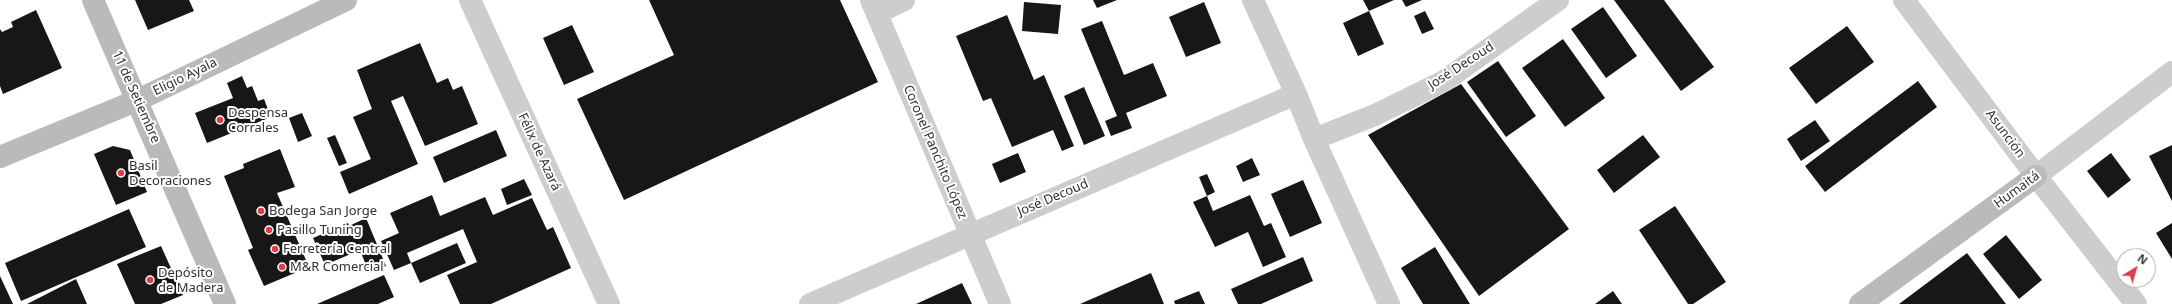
<!DOCTYPE html>
<meta charset="utf-8">
<style>
body{margin:0}
#map{position:relative;width:2172px;height:304px;overflow:hidden;background:#fff;font-family:"Noto Sans",sans-serif}
canvas{display:block}
.north{position:absolute;left:2116px;top:248px;width:40px;height:40px;box-sizing:border-box;background:#fff;border:1px solid #acacac;border-radius:50%;rotate:37deg;font-size:11px;font-weight:700;line-height:16px;text-align:center;color:#303030}
.north::after{content:'';display:block;margin:auto;width:14px;height:18px;background:#dd3d4a;clip-path:polygon(50% 0,100% 100%,50% 72%,0 100%)}
</style>
<div id="map">
<canvas width="2172" height="304"></canvas>
<div class="north">N</div>
</div>
<script>
const ctx = document.querySelector('canvas').getContext('2d');
ctx.lineJoin = 'round';
function fillPath(path, color) { ctx.fillStyle = color; ctx.fill(path, 'evenodd'); }
function stroke(path, color, width, dash) { ctx.strokeStyle = color; ctx.lineWidth = width; ctx.lineCap = dash ? 'butt' : 'round'; ctx.setLineDash(dash || []); ctx.stroke(path); }
function label(font, color, halo, rows, align = 'center') {
  ctx.font = font + ' "Noto Sans",sans-serif'; ctx.lineWidth = 4; ctx.setLineDash([]); ctx.textBaseline = 'middle'; ctx.strokeStyle = halo; ctx.fillStyle = color; for (const [text, x, y, turn = 0] of rows) {
    ctx.save(); ctx.translate(x, y); ctx.rotate((+turn || 0) * Math.PI / 180); ctx.textAlign = isNaN(turn) ? turn : align; if (halo) ctx.strokeText(text, 0, 0); ctx.fillText(text, 0, 0); ctx.restore();
  }
}
const building = new Path2D(`
 M135,0H189L194,11L148,30Z
 M649,0H840L878,82L624,200L577,99L674,55Z
 M1093,0H1117L1097,8Z
 M1363,0H1394L1369,11Z
 M1402,0H1422L1406,7Z
 M1614,0H1664L1714,67L1681,91Z
 M1024,2L1061,5L1058,34L1022,31Z
 M1204,2L1221,43L1186,57L1169,17Z
 M1603,7L1637,56L1606,78L1571,29Z
 M36,10L62,68L3,94L0,86V29L2,32L13,27L11,22Z
 M1369,11L1384,44L1358,56L1343,23Z
 M1425,11L1434,29L1422,34L1414,16Z
 M1007,15L1034,80L1044,75L1074,146L1062,151L1053,130L1012,147L991,98L983,101L956,36Z
 M1102,21L1124,75L1153,63L1167,96L1126,113L1132,128L1111,136L1105,121L1117,116L1081,29Z
 M572,25L594,72L564,85L543,38Z
 M1847,26L1874,62L1816,104L1789,68Z
 M1563,39L1605,98L1565,127L1522,68Z
 M420,43L437,83L448,78L453,90L462,86L478,124L425,146L403,96L391,101L418,164L349,194L340,172L371,159L353,117L372,109L357,70Z
 M1498,61L1536,116L1506,137L1467,82Z
 M242,76L247,88L252,86L258,101L264,99L271,117L207,143L195,113L233,98L227,83Z
 M1918,81L1937,107L1825,192L1805,166Z
 M1461,84L1569,229L1479,296L1368,135Z
 M1084,87L1105,136L1084,145L1064,96Z
 M302,113L312,136L298,142L289,118Z
 M1815,120L1830,141L1801,161L1787,139Z
 M496,130L507,156L444,183L433,157Z
 M335,135L347,163L339,166L327,138Z
 M1643,135L1660,157L1614,193L1597,170Z
 M2172,145V201L2149,156Z
 M113,146L130,150L147,192L116,205L94,154Z
 M280,149L295,187L277,193L309,267L264,286L248,250L253,248L224,176L244,168L243,164Z
 M1018,153L1026,172L1000,183L992,164Z
 M2111,153L2131,180L2108,198L2087,171Z
 M1252,158L1260,175L1243,182L1236,166Z
 M1207,174L1215,192L1207,196L1199,177Z
 M524,179L532,195L507,205L501,189Z
 M1303,180L1322,223L1290,237L1271,194Z
 M432,195L440,216L485,197L493,215L532,198L547,230L553,227L571,268L491,304H460L447,275L477,262L463,229L407,253L411,263L394,270L381,241L399,233L390,213Z
 M1250,195L1264,226L1271,223L1286,257L1263,267L1248,232L1215,247L1193,202L1207,196L1213,211Z
 M1675,206L1726,282L1693,304H1688L1639,230Z
 M129,209L146,247L21,301L5,263Z
 M366,218L386,266L369,273L360,250L325,265L313,238L348,223L349,226Z
 M2172,223V259L2156,233Z
 M2006,235L2042,280L2019,299L1983,254Z
 M457,243L466,263L420,283L411,263Z
 M161,246L183,295L161,304H135L117,264Z
 M1435,247L1470,304H1423L1401,268Z
 M1967,253L2006,304H1899Z
 M1303,257L1313,281L1261,304H1238L1231,289Z
 M1151,273L1164,304H1080Z
 M384,275L394,297L378,304H317Z
 M0,276L13,304H0Z
 M76,279L87,304H27Z
 M962,283L972,304H916Z
 M1199,291L1205,304H1175L1174,301Z
 M1613,291L1622,304H1595Z`);
const street = new Path2D(`
 M470,0L609,304
 M871,0L1000,304
 M1253,0L1296,94L1314,139L1389,304
 M1904,0L2036,176L2136,304
 M877,13L904,0
 M1314,139L1375,115L1444,81L1558,0
 M2036,176L2172,72
 M810,304L1296,94`);
const secondary = new Path2D(`
 M93,0L225,304
 M0,157L138,100L346,0
 M1860,304L2036,176`);
const markers = [
 [220,120,4,"#dd3d4a"],
 [121,173,4,"#dd3d4a"],
 [261,211,4,"#dd3d4a"],
 [269,230,4,"#dd3d4a"],
 [275,249,4,"#dd3d4a"],
 [282,267,4,"#dd3d4a"],
 [150,280,4,"#dd3d4a"]
];
const streetNames = [
 ["José Decoud",1461,66,-33],
 ["Eligio Ayala",185,77,-26],
 ["11 de Setiembre",136,97,66],
 ["Asunción",2005,134,53],
 ["Félix de Azará",539,152,65],
 ["Coronel Panchito López",935,152,67],
 ["Humaitá",2017,190,-36],
 ["José Decoud",1053,198,-23]
];
const poiNames = [
 ["Despensa",228,113],
 ["Corrales",228,128],
 ["Basil",129,166],
 ["Decoraciones",129,181],
 ["Bodega San Jorge",269,211],
 ["Pasillo Tuning",277,230],
 ["Ferretería Central",283,249],
 ["M&R Comercial",290,267],
 ["Depósito",158,273],
 ["de Madera",158,288]
];
fillPath(building, '#171717');
stroke(street, '#cdcdcd', 22);
stroke(secondary, '#bababa', 22);
for (const [x, y, r, color] of markers) { const dot = new Path2D(); dot.arc(x, y, r, 0, 2 * Math.PI); ctx.fillStyle = color; ctx.fill(dot); stroke(dot, '#fff', 1.5); }
label('13px', '#303030', '#fff', streetNames);
label('13px', '#303030', '#fff', poiNames, 'left');
</script>
